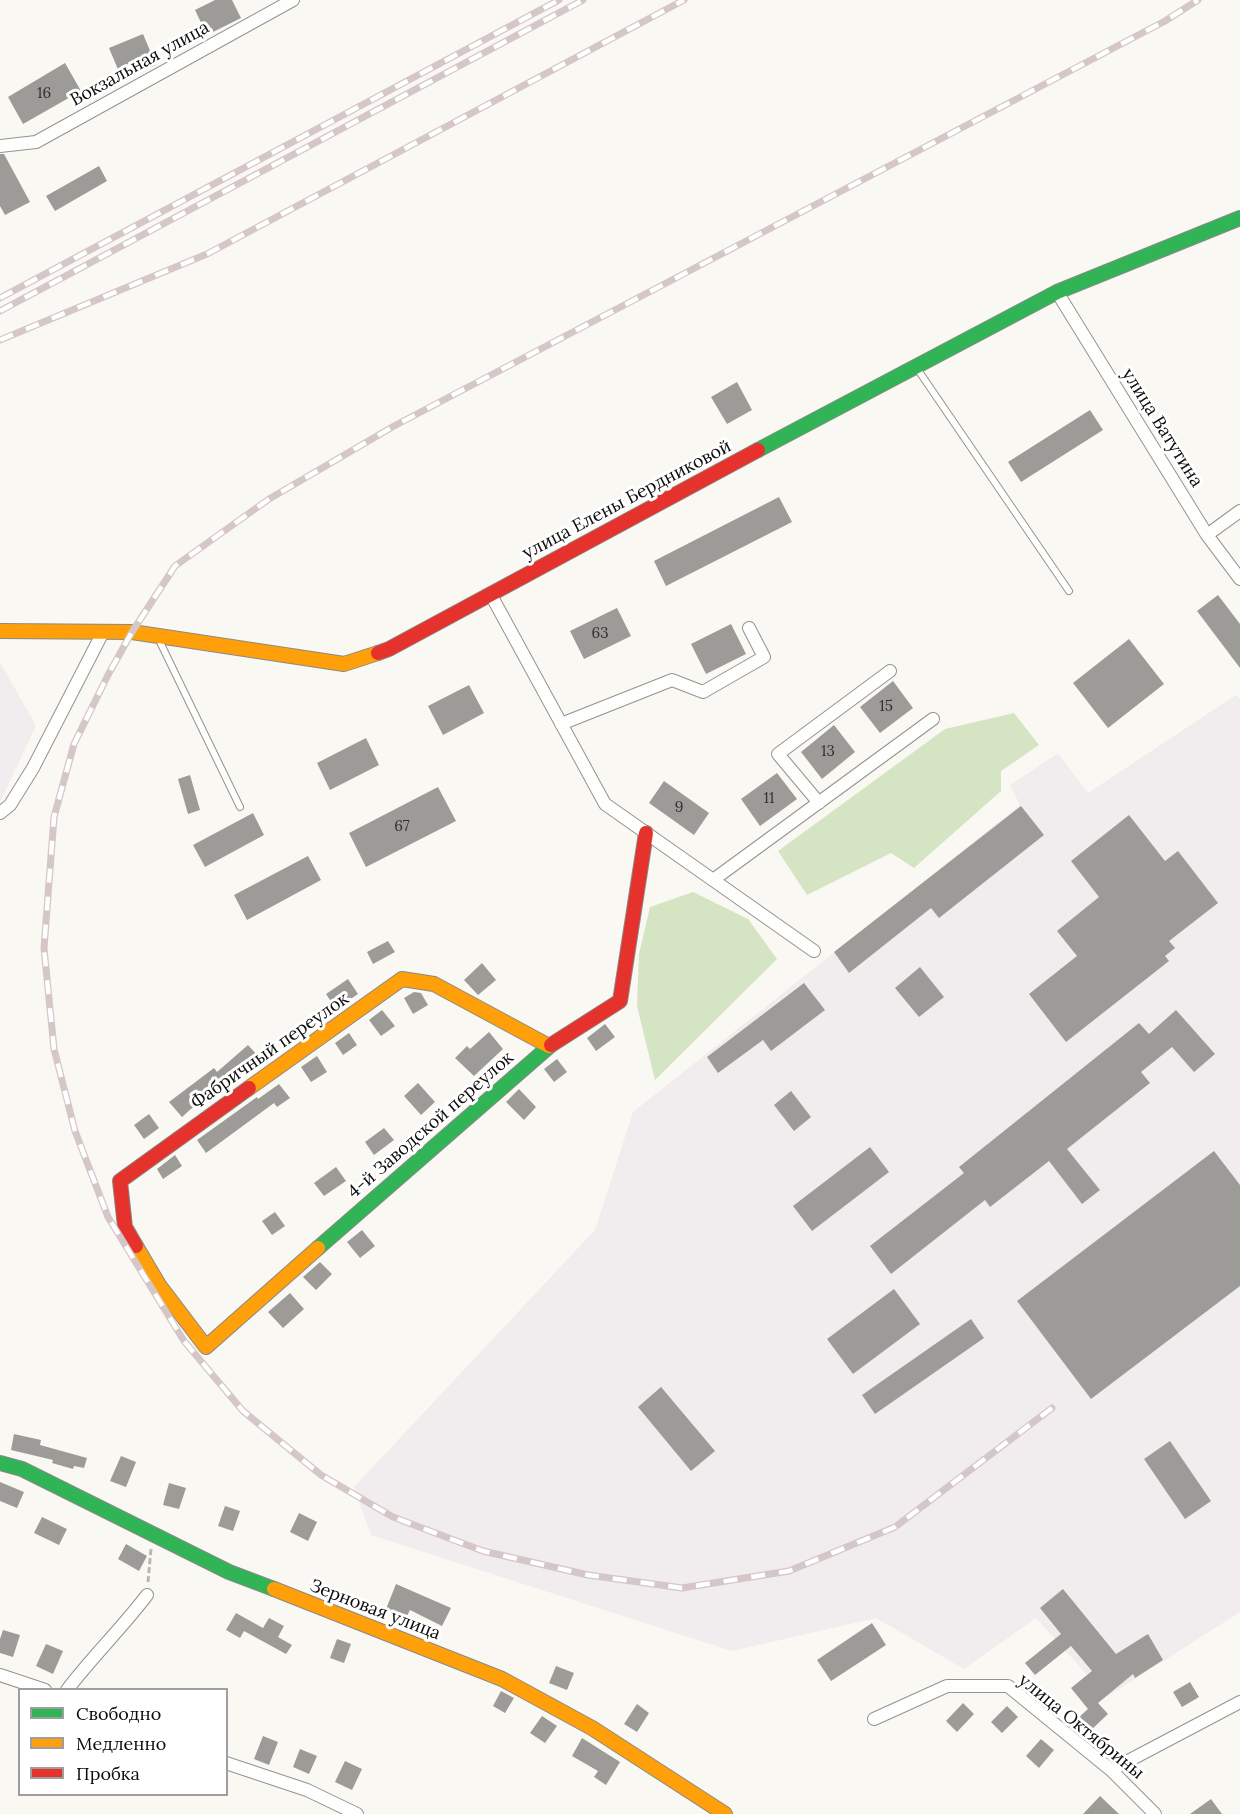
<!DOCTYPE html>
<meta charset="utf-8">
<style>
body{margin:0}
#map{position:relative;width:1240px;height:1814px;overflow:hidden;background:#faf8f2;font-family:Lora,serif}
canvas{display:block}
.legend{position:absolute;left:18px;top:1688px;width:210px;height:108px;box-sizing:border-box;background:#fff;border:2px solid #9e9e9e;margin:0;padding:8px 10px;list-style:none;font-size:18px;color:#0d0d0d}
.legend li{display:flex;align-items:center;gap:12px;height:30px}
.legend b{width:30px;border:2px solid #9e9e9e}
</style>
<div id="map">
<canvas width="1240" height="1814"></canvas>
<ul class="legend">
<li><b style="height:8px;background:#30b455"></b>Свободно</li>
<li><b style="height:8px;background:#ff9f0a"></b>Медленно</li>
<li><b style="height:8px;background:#e5322d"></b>Пробка</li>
</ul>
</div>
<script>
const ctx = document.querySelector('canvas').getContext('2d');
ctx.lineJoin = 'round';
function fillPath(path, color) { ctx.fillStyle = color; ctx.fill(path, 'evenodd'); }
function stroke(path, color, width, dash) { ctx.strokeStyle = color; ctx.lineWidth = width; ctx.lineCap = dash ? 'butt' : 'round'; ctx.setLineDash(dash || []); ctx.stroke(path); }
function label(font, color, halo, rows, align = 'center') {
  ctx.font = font + ' Lora,serif'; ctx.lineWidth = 6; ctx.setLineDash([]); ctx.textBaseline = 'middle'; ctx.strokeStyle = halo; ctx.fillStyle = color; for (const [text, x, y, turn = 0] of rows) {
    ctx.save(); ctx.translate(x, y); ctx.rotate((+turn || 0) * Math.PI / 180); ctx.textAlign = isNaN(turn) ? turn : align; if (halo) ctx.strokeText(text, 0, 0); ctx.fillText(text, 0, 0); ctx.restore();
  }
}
const industrial = new Path2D(`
 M0,662L36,726L0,802Z
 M1236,695L1240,699V1612L1107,1697L1036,1618L964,1669L876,1618L732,1651L371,1535L354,1487L595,1230L633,1112L1020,805L1010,785L1058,753L1088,793Z`);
const forest = new Path2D(`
 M1014,713L1039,745L1001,771V791L914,868L891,853L807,895L778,851L945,729Z
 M693,892L748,919L777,959L655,1080L637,1006L639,954L650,907Z`);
const building = new Path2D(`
 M215,0H232L241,18L207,35L195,10Z
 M143,34L156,65L122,79L109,48Z
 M65,63L81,91L23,124L8,97Z
 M0,154H4L30,202L5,215L0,206Z
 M99,166L107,181L55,211L46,196Z
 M737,382L752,410L727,424L711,397Z
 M1090,410L1103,430L1021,482L1008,462Z
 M779,497L792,522L666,586L654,561Z
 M1218,595L1240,624V668L1197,611Z
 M617,608L631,636L584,659L570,631Z
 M731,624L746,654L706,674L691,644Z
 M1129,639L1164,684L1108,728L1073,683Z
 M893,681L913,708L880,733L860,707Z
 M469,685L484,713L443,735L428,706Z
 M834,725L855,752L822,779L801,752Z
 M366,738L379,765L330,790L317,763Z
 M777,773L797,799L760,826L741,799Z
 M190,775L200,810L188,814L178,779Z
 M664,781L709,813L694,835L649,803Z
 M438,787L456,821L366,867L349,833Z
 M1021,806L1044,835L939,918L931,908L849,973L834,952Z
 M253,813L264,835L205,867L193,845Z
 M1129,815L1165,861L1178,851L1218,903L1169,941L1175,948L1165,956L1169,961L1066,1042L1029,994L1077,956L1057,931L1099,897L1071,861Z
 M308,856L321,880L247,920L234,895Z
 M388,941L395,952L373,964L367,952Z
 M482,963L496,980L478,995L464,980Z
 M920,967L944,997L919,1017L895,988Z
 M348,979L358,994L336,1009L326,994Z
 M804,983L825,1010L771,1051L763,1040L718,1073L707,1057Z
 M414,992L421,993L428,1005L413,1014L404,998Z
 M382,1010L395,1026L381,1036L369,1020Z
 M1176,1010L1215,1054L1194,1072L1172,1047L1141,1072L1150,1083L1067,1149L1100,1190L1082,1204L1049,1161L990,1207L985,1200L891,1274L870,1246L964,1173L959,1167L1139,1023L1149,1034Z
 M605,1024L615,1037L596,1051L587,1038Z
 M489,1032L503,1049L474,1076L455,1058L467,1046L470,1049Z
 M349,1033L357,1045L343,1055L335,1043Z
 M248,1045L259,1057L241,1073L240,1071L211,1093L210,1092L182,1117L169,1102L214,1068L217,1072Z
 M317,1056L327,1072L311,1082L301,1067Z
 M557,1059L567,1072L554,1082L544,1069Z
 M418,1083L435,1102L421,1115L404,1096Z
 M279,1084L290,1098L277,1107L274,1103L206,1153L197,1140L257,1097L258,1099Z
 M519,1089L536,1107L524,1120L506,1102Z
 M791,1091L811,1117L794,1131L774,1105Z
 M149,1114L159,1128L144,1139L134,1125Z
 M384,1128L394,1140L374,1155L365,1142Z
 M870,1147L889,1172L812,1231L793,1206Z
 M1214,1151L1240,1185V1286L1091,1399L1017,1301Z
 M175,1155L182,1166L163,1179L157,1169Z
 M336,1167L346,1181L324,1196L314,1183Z
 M275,1212L285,1226L272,1235L262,1221Z
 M362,1230L375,1246L360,1258L347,1242Z
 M320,1262L332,1274L316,1290L303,1277Z
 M894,1289L920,1324L853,1374L827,1339Z
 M290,1293L304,1309L283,1328L268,1312Z
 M971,1319L984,1338L875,1414L862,1395Z
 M661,1387L715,1451L691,1471L638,1407Z
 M14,1434L41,1440L40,1445L87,1458L84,1468L74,1466L73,1469L52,1463L53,1460L11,1450Z
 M1170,1441L1211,1501L1185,1519L1144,1459Z
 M121,1456L136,1462L126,1487L110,1481Z
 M0,1482L24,1492L17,1508L0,1501Z
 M169,1483L186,1488L179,1509L163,1505Z
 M225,1506L240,1511L233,1531L218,1526Z
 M299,1513L317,1522L308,1541L290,1532Z
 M42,1517L67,1529L59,1545L34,1533Z
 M126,1544L147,1556L139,1571L118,1559Z
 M396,1584L451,1608L442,1626L410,1610L406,1618L386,1609Z
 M1063,1589L1116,1654L1148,1634L1163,1660L1135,1678L1133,1674L1098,1703L1108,1714L1090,1731L1078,1718L1088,1709L1071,1688L1092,1671L1071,1646L1035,1675L1025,1663L1061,1634L1040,1608Z
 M236,1613L263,1628L269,1618L284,1626L278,1637L292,1645L286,1654L244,1631L240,1638L226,1630Z
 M872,1623L886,1645L831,1681L817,1660Z
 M3,1630L20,1635L13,1657L0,1653V1639Z
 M337,1639L351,1644L344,1663L330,1658Z
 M46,1644L63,1651L53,1674L36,1666Z
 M556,1666L574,1673L567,1690L549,1683Z
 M1190,1682L1199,1697L1182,1707L1173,1692Z
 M501,1691L514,1698L505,1713L493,1706Z
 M963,1703L974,1714L957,1732L946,1721Z
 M637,1704L649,1713L637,1732L624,1724Z
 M1007,1706L1018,1717L1002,1733L991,1722Z
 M542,1716L557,1726L545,1743L530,1733Z
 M263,1736L278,1742L269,1765L254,1759Z
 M582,1738L620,1762L606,1785L594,1777L598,1771L572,1756Z
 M1041,1739L1054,1750L1039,1768L1026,1756Z
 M300,1749L317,1756L309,1774L293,1767Z
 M345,1761L362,1769L352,1790L335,1782Z
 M1100,1796L1119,1814H1083Z
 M1211,1799L1222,1814H1190Z`);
const path = new Path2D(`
 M148,1582L151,1549`);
const lane = new Path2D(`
 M916,367L1069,591
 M159,640L240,807`);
const street = new Path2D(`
 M0,146L36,142L293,0
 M1057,292L1207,535L1240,579
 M1207,535L1240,511
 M491,595L605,804L814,951
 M561,724L672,680L703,692L764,657L749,628
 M819,803L778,754L890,671
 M0,813L10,805L33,768L103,632
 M713,880L933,719
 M0,1675L45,1690
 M67,1690C92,1657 122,1628 147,1595
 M874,1719L947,1686H1008L1111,1770L1155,1814
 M226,1763L307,1790L357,1814
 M1111,1770L1240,1702`);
const fast = new Path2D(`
 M758,450L1057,292L1240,218
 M318,1248L551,1045
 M0,1463L22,1469L229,1572L274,1589`);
const slow = new Path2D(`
 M0,631L132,632L344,664L378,653
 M249,1088L402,979L434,984L549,1046
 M136,1246L159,1285L206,1347L318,1248
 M274,1589L502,1679L592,1728L725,1814`);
const jam = new Path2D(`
 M378,653L389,649L758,450
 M551,1045L620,1001L646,833
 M136,1246L125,1227L120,1181L249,1088`);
const rail = new Path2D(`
 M0,298L559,0
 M0,311L583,0
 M0,340L207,254L684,0
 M1052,1408L895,1527L789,1571L682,1588L588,1575L483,1551L393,1517L321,1475L243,1411L184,1341L108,1217L75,1131L54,1049L44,948L54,817L74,744L108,675L132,632L175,566L269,499L394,426L1165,21L1198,0`);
const numberNames = [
 ["16",44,94],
 ["63",600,634],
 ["15",886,707],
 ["13",828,752],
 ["11",769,799],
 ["9",679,808],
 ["67",402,827]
];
const streetNames = [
 ["Вокзальная улица",140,64,-29],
 ["улица Ватутина",1162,428,58],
 ["улица Елены Бердниковой",627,500,-28],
 ["Фабричный переулок",270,1051,-35],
 ["4-й Заводской переулок",431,1125,-41],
 ["Зерновая улица",375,1610,21],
 ["улица Октябрины",1081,1727,39]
];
fillPath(industrial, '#f1ecee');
fillPath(forest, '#d5e4c3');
fillPath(building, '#9d9b97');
stroke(lane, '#949390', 8);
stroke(street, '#949390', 14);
stroke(fast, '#8a8987', 16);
stroke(slow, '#8a8987', 16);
stroke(jam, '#8a8987', 16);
stroke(path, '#b8b7b6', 3, [6, 3]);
stroke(lane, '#fefefd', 6);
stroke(street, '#fefefd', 12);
stroke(fast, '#30b455', 14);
stroke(slow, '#ff9f0a', 14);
stroke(jam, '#e5322d', 14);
stroke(rail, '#d5c6c7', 7);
stroke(rail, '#fff', 4.5, [14]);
label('15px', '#313030', null, numberNames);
label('18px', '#0d0d0d', '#fff', streetNames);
</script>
